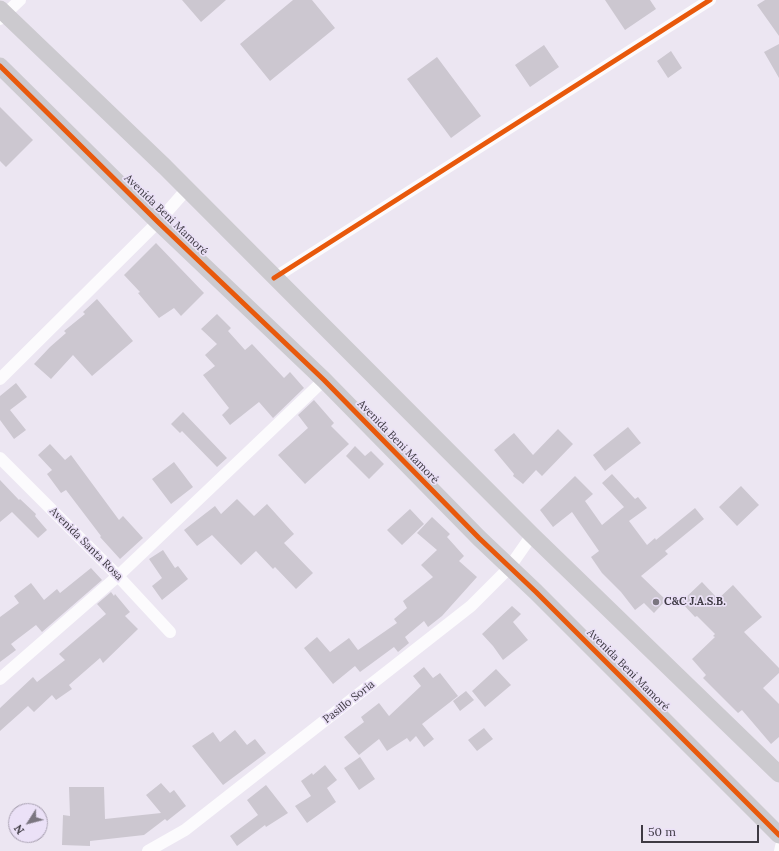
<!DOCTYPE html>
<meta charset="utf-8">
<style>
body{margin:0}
#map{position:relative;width:779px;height:851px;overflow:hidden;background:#ece6f2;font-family:Lora,serif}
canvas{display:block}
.north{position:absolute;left:8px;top:803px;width:40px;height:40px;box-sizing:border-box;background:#ebe1f7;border:1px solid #a69eaf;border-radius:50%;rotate:234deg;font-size:11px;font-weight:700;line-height:16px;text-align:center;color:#3e3a43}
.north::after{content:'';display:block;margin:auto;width:14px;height:18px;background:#7b7680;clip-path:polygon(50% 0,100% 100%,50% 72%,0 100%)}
.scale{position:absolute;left:641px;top:825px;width:118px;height:18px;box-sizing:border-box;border:2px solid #3e3a43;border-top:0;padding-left:5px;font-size:12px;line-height:14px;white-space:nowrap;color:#3e3a43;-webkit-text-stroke:3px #ebe1f7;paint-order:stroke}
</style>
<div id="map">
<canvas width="779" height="851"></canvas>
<div class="north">N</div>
<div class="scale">50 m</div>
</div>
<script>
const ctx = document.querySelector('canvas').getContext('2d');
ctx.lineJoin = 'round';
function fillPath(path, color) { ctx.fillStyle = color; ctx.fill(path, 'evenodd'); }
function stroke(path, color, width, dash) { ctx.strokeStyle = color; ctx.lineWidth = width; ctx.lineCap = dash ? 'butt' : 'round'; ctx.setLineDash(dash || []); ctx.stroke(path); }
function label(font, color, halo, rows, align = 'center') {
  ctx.font = font + ' Lora,serif'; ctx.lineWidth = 3.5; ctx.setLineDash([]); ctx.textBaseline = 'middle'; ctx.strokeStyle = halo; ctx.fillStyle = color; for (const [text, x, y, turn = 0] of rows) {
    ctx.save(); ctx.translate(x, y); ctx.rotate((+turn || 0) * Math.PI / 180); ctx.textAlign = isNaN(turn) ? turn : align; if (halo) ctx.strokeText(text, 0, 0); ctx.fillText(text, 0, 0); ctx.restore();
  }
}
const building = new Path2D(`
 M182,0H226L201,22Z
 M293,0H312L335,28L270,81L240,44Z
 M605,0H650L656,9L625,30Z
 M765,0H779V36L757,5Z
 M779,44V78L764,52Z
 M544,45L559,67L530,87L515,65Z
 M671,51L682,68L668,78L657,61Z
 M437,57L481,116L451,138L407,79Z
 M0,107L33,140L6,167L0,161Z
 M156,243L204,293L181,316L174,308L159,318L138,293L140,292L124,275Z
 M97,299L133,341L92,376L73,355L51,379L34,364L50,347L66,333L64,331L85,314L83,312Z
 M217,314L231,328L228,331L245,350L252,344L284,378L290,372L304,388L273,418L259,402L230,425L222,415L229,408L203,375L215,366L205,355L217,344L201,329Z
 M16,383L27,397L10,410L26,430L14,439L0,420V396Z
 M314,400L334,423L331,426L349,444L305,484L278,455L308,428L298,415Z
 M183,412L227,458L217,467L182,431L180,433L171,424Z
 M628,427L641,443L605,471L593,455Z
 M558,429L573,444L542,476L536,470L523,484L513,476L514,474L494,450L514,433L533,455Z
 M50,444L65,460L71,455L119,520L123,516L143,538L120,559L100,537L101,536L66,490L61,493L47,474L52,470L38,455Z
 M355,446L365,456L371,451L384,464L369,479L346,456Z
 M174,462L193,487L171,504L152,479Z
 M612,474L635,499L638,497L647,508L629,521L647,545L655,538L656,540L695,508L704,519L665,551L668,554L641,576L666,600L654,613L644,603L635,610L621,592L602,573L591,557L599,551L572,512L553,527L540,510L575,476L593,494L585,501L602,525L624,507L602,483Z
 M0,480L19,500L20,499L36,514L35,516L47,530L38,538L12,512L0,522Z
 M741,486L759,505L737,526L719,507Z
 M237,499L254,516L267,504L294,534L284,543L313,573L296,589L275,567L273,569L256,551L241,565L212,535L197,546L184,530L215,506L221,514Z
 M410,509L424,524L402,545L387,530Z
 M432,517L450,534L447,537L464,556L459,561L477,577L442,616L428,627L424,621L405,637L409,643L398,652L394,647L360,672L355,666L333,684L304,648L317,637L330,652L349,638L358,650L397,623L394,619L407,608L403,601L433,577L421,565L437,550L417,533Z
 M163,550L175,568L178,566L188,579L162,600L152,586L162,578L149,559Z
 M91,568L102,580L42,632L36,625L11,644L16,650L0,662V617L19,603L14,596L31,583L44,600L57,589L60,593Z
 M702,582L718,599L733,585L762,617L744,632L779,668V673L763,688L779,704V737L771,744L742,710L738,713L703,678L706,675L692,659L715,637L713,636L715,634L697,616L695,617L681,602Z
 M111,592L114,596L115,594L130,612L125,616L138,629L103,663L100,658L69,685L72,689L56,700L52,695L34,712L28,706L0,731V708L33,677L37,682L65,660L59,654L106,614L97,604Z
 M512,606L521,614L513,622L528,640L503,660L493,646L482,634Z
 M424,667L433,678L440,673L458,696L422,724L434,739L424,747L416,736L410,742L407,738L387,751L379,739L359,755L344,737L364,722L361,717L379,703L389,716L421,686L413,676Z
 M496,669L511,685L485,707L472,691Z
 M466,691L474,700L460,711L453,701Z
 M484,728L493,739L477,751L468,740Z
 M235,730L247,745L255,739L266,753L223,785L192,746L213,732L220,742Z
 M360,757L375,779L359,790L344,768Z
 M325,765L337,780L327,788L336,802L307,823L295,806L311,796L301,781L312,773L313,775Z
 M161,783L170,793L174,790L186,806L167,821L165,819L144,835L90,841V846L62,845L63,815L70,816L69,787H104L105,819L161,813L146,795Z
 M266,785L288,813L266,827L265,825L237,846L230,836L258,815L247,800Z`);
const lane = new Path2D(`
 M777,851L779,842`);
const street = new Path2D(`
 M0,19L20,0
 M274,278L710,0
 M0,379L158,222L187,189
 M0,458L118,576L170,632
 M0,679L118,576L324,380
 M148,851L185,830L471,606L509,568L532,535`);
const secondary = new Path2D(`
 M0,9L165,167L532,535L779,774
 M0,66L158,222L324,380L479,538L536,592L779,835`);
const cycleway = new Path2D(`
 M0,66L158,222L324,380L479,538L536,592L779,835
 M274,278L710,0`);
const markers = [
 [656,602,4,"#7b7680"]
];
const streetNames = [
 ["Avenida Beni Mamoré",166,215,44],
 ["Avenida Beni Mamoré",398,442,46],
 ["Avenida Santa Rosa",86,544,45],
 ["Avenida Beni Mamoré",628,670,45],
 ["Pasillo Soria",349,702,-38]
];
const poiNames = [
 ["C&C J.A.S.B.",664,602]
];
fillPath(building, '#ccc7d0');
stroke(lane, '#fcfbfd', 6);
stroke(street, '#fcfbfd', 12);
stroke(secondary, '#cccacf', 17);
stroke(cycleway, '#e8590c', 5);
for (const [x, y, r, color] of markers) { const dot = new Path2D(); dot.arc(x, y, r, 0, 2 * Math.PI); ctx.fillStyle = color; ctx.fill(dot); stroke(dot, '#ebe1f7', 1.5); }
label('11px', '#3e3a43', '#ebe1f7', streetNames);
label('bold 11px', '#3e3a43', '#ebe1f7', poiNames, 'left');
</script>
